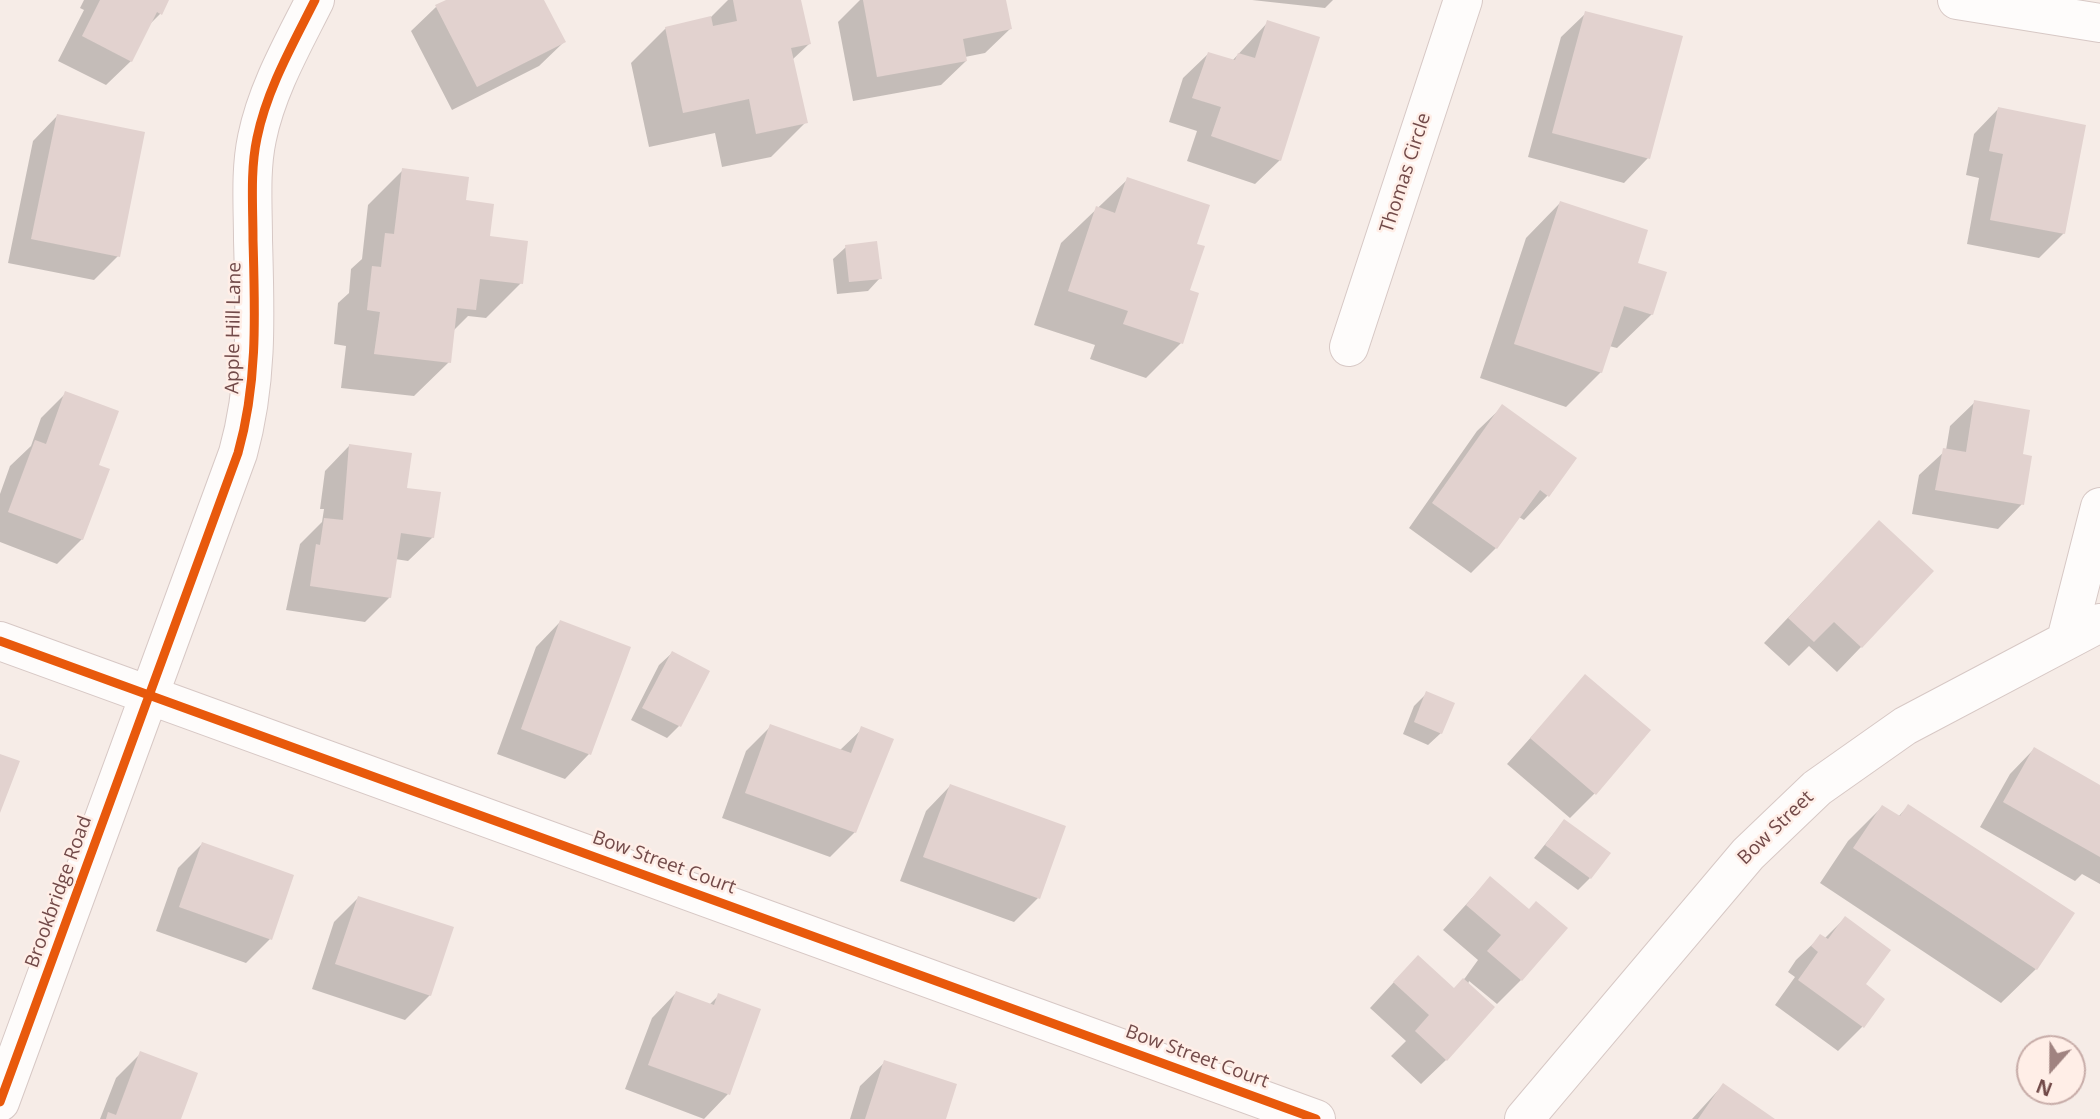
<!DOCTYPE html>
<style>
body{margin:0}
#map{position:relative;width:2100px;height:1119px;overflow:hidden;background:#f6ece7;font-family:"Open Sans",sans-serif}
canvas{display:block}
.north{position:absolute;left:2016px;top:1035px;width:70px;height:70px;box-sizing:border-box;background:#ffeee7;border:2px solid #c7aca8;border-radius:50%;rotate:201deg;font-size:19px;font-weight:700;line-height:28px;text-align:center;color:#724a49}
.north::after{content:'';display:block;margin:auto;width:24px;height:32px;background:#a08380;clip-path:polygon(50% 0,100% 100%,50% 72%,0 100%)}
</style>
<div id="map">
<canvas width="2100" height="1119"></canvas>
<div class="north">N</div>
</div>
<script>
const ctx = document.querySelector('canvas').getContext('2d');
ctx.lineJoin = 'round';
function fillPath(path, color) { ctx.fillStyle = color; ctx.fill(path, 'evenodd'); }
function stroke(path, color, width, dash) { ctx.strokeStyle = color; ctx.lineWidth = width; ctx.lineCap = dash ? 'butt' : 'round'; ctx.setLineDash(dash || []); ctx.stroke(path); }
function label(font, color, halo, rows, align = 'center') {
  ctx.font = font + ' "Open Sans",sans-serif'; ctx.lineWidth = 5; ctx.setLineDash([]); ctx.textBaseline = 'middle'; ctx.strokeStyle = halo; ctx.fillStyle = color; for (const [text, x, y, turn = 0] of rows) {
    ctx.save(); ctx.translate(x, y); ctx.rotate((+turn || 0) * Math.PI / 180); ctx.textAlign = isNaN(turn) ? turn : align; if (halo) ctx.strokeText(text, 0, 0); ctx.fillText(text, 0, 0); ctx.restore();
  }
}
const shadow = new Path2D(`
 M84,0H167L160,14L148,26L131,61L106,85L58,61L84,10L80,8Z
 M449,0H542L564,42L539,66L452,110L411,31L436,7Z
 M728,0H800L809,44L792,60L806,122L771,157L722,167L715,133L649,147L631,63L666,28L710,18Z
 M860,0H1004L1010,29L985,53L965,57L966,61L941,85L853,101L838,22Z
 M1252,0H1333L1325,8Z
 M1586,13L1648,158L1624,183L1528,157L1561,37Z
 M1268,22L1280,160L1255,184L1187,161L1197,131L1169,122L1183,78L1208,54L1232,61Z
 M1998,109L2064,233L2039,258L1967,244L1979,178L1966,175L1974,134Z
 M57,116L118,256L94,280L8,263L33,141Z
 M403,170L464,201L521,283L486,318L468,316L453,331L449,362L414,396L341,388L346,346L334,344L338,303L349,293L351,269L362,259L368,205Z
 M1128,179L1195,245L1181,343L1146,378L1090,359L1095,345L1034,325L1061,243Z
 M1560,203L1635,264L1652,314L1617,348L1609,346L1601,372L1566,407L1480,378L1526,238Z
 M846,247L880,278L868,291L837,294L833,259Z
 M66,393L96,467L82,539L57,564L0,542V494L10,466L31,446L41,418Z
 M1975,402L2021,455L2022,504L1998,529L1912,514L1919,475L1946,450L1950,426Z
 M1502,407L1548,495L1524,520L1519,517L1496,548L1471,573L1409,528L1477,431Z
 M349,446L405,490L433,537L408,561L395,559L390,597L365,622L286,610L300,544L322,522L324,509H320L325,471Z
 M1855,547L1861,647L1837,672L1809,646L1789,666L1764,643Z
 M560,622L589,754L565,779L497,754L536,647Z
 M672,653L708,672L679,726L667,738L631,720L659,665Z
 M1585,677L1595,793L1570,818L1507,764Z
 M1427,693L1441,733L1428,745L1403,734L1414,706Z
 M771,726L839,751L862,729L855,832L830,857L722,818L746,751Z
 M2034,749L2100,787V884L2082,874L2075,881L1980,827L2010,774Z
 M950,786L1038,898L1014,922L900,881L926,811Z
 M1908,806L2036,969L2001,1003L1820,883L1848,841L1882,807L1898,817Z
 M1564,821L1590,878L1578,890L1534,858Z
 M202,844L270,939L246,963L156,931L178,868Z
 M1490,878L1521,980L1497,1004L1469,981L1446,1060L1421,1084L1391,1056L1406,1041L1370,1008L1394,982L1454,990L1465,978L1478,960L1443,930Z
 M358,898L430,995L405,1020L312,989L334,922Z
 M1845,918L1863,985L1862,1027L1838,1051L1775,1005L1795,977L1788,972L1796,960L1821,936L1825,938Z
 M676,993L709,1005L719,995L728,1094L704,1119L625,1089L652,1018Z
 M141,1053L179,1119H100L116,1078Z
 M885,1062L944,1119H850L860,1086Z
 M1723,1085L1772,1119H1692Z`);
const building = new Path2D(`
 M100,0H169L162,15L157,12L132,62L82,36Z
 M446,0H544L566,42L477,87L435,5Z
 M733,0H801L811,44L791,48L808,123L756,134L749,99L683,113L665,27L711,16L713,26L737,21Z
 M863,0H1006L1012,29L963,39L967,61L877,77Z
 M1585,11L1683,36L1650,159L1552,133Z
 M1267,20L1320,37L1281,161L1211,136L1221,107L1192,98L1208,52L1235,60L1238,53L1255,58Z
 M1998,107L2086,125L2065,234L1990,220L2003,154L1989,151Z
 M57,114L145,132L120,257L31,239Z
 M402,168L469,177L466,200L494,204L490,236L528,241L523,284L480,279L476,310L457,308L451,363L374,354L380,312L367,310L372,266L381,267L385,233L394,234Z
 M1127,177L1210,205L1197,244L1205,246L1190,290L1199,293L1183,344L1123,324L1128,311L1068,291L1096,206L1115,213Z
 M1560,201L1648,230L1638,263L1667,272L1653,315L1624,306L1602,373L1514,344Z
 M877,241L882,279L849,282L845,245Z
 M65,391L119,411L99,465L110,469L83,540L8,512L35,440L46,444Z
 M1974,400L2030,410L2023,454L2032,456L2024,505L1935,490L1943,448L1966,452Z
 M1502,404L1577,458L1549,497L1540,490L1497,549L1432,503Z
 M349,444L412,453L407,488L441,492L434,538L401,533L391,598L310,586L316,544L320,545L324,518L343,520Z
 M1879,520L1934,571L1862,648L1834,622L1814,642L1788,618Z
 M560,620L631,647L591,755L521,729Z
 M672,651L710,671L681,727L642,708Z
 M1585,674L1651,730L1596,795L1530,738Z
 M1426,691L1455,703L1442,734L1414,722Z
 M770,724L851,753L861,726L894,739L856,833L745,793Z
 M2034,747L2100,785V857L2003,802Z
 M0,754L20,761L0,813Z
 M950,784L1066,826L1040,899L923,857Z
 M1908,804L2075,913L2037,970L1853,848L1882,805L1900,816Z
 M1564,819L1611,853L1591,879L1545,845Z
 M202,842L294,875L272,940L179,907Z
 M1490,876L1529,909L1536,901L1568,928L1522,981L1487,951L1501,935L1466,905Z
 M358,896L454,927L431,996L335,964Z
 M1845,916L1891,950L1866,984L1885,999L1864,1028L1798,980L1818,952L1811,946L1820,934L1828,939Z
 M1418,955L1454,988L1463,978L1495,1007L1447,1061L1415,1031L1429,1015L1393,982Z
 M676,991L714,1005L718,993L761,1009L730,1095L648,1065Z
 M140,1051L198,1073L181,1119H106L108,1112L116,1115Z
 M884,1060L957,1084L946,1119H865Z
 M1723,1083L1775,1119H1698Z`);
const minor = new Path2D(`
 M1957,0L2100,23
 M1349,347L1463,0
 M2066,640L2100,507
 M0,641L1316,1119
 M0,1102L238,453C258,382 255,313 253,240C253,206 250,171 257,138C267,89 293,44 315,0
 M1524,1119L1748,854L1817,788L1905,726L2100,623`);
const cycleway = new Path2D(`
 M0,641L1316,1119
 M0,1102L238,453C258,382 255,313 253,240C253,206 250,171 257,138C267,89 293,44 315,0`);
const streetNames = [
 ["Thomas Circle",1406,173,-72],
 ["Apple Hill Lane",234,328,-89],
 ["Bow Street",1776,828,-44],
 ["Bow Street Court",664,863,20],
 ["Brookbridge Road",59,892,-70],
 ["Bow Street Court",1197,1057,20]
];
fillPath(shadow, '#0003');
fillPath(building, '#e2d2cf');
stroke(minor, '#d7c8c5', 40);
stroke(minor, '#fefcfb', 38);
stroke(cycleway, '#e8590c', 9);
label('19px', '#724a49', '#ffeee7', streetNames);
</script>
